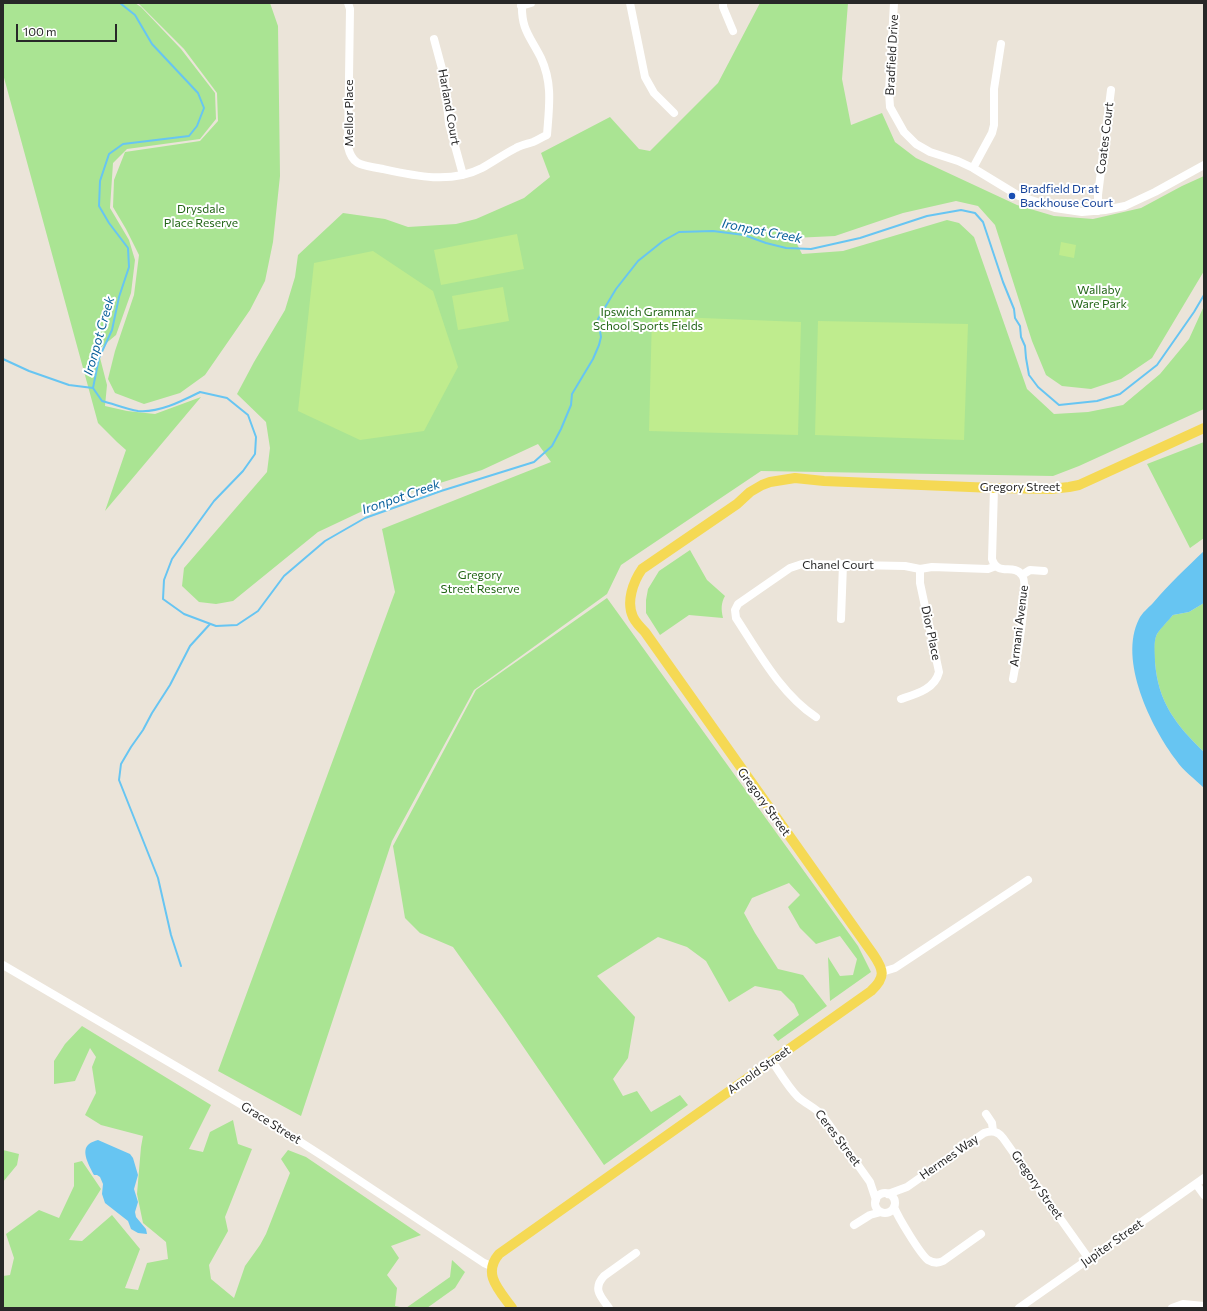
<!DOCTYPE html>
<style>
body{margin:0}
#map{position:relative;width:1207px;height:1311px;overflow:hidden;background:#ebe4d9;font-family:Commissioner,sans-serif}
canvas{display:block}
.frame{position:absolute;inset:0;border:4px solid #282828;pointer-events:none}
.scale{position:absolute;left:16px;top:24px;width:101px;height:18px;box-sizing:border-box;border:2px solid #282828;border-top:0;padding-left:5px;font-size:12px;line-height:14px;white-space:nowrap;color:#282828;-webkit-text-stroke:3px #fff;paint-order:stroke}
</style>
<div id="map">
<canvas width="1207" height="1311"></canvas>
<div class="frame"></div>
<div class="scale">100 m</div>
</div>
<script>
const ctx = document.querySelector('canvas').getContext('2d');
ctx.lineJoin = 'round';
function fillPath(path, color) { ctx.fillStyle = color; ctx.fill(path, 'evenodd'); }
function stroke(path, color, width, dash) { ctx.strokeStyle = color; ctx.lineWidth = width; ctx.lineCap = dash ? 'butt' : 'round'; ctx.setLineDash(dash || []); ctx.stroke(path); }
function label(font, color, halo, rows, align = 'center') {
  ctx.font = font + ' Commissioner,sans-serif'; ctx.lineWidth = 4; ctx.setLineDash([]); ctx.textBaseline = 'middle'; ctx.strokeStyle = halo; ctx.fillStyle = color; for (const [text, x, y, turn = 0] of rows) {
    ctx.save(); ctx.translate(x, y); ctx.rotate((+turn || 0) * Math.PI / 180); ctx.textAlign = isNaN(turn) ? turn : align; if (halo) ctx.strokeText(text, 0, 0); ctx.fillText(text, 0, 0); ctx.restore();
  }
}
const green = new Path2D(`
 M3,3H135L141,7L181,49L215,93L216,119L200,139L127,149L113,163L110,208L129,240L135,260L131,293L116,335L98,350L107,385L105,406L127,411L155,414L201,397L105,511L126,450L117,442L98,423L3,74Z
 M138,3H270L278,26L280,176L273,242L265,281L250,310L205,375L180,393L144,404L115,393L108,379L115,351L134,295L139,255L126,229L113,207L114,180L125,152L200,141L218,121L217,93L184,49Z
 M760,3H848L842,79L851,125L882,113L895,142L916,158L1017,205L1054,216L1093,219L1141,208L1182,186L1204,176V271L1152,358L1121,379L1091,389L1062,386L1046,375L1032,341L995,225L978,206L956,201L903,213L835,236L794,238L802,254L843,251L947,220L959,223L974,237L1027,389L1054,414L1088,412L1123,405L1160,374L1189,339L1204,306V409L1079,466L1053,476L761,471L621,565L607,594L474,690L392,841L301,1116L218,1071L395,592L382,529L551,462L538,444L482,470L388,499L318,532L233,601L216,604L199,602L182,586L184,568L267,472L270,448L266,422L237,394L254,362L285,310L295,277L298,255L343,213L385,219L408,227L456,224L476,219L524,198L550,177L541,153L610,117L639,149L650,151L718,83Z
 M1204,442V538L1190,548L1147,464Z
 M690,550L707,580L725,596C721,603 721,609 723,618L689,615L660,635L646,613V600L648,589L659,571Z
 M607,598L858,946L871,972L830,1001L828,957L840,976L853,975L857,959L840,936L816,944L800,928L788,907L800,895L789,883L752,898L744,913L755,933L778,969L803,975L827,1006L778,1041L773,1035L799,1015L794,1004L781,991L755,986L729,1002L706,961L687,947L658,937L597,976L635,1017L628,1058L613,1079L623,1096L637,1091L651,1112L680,1095L688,1105L604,1165L503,1017L453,947L420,933L405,918L393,846L476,690Z
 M1204,603V752C1176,725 1158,702 1155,662C1154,654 1153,642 1157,634C1161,627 1168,621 1173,615L1189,612Z
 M82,1026L211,1105L189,1149L203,1152L210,1132L233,1120L238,1144L252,1149L225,1217L228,1231L209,1265L211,1279L234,1298L245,1266L260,1245L266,1234L290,1173L281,1159L288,1150L306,1157L421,1235L391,1246L399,1258L387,1275L397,1288L395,1306L405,1308H3V1276L10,1275L14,1258L6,1234L39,1210L59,1218L74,1186V1163L82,1161L101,1189L69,1240L82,1241L112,1215L140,1249L125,1288L138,1290L147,1263L168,1259L166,1242L143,1223L137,1194L141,1147L143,1136L101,1125L85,1115L96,1093L92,1067L96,1057L90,1048L75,1081L54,1084V1061L65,1044Z
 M3,1150L19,1154L17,1165L3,1182Z
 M452,1260L465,1272L455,1288L427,1308H406L450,1277Z`);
const pitch = new Path2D(`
 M517,234L524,269L441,285L434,250Z
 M1061,242L1076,245L1074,258L1059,255Z
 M373,251L433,291L458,367L424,431L360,440L298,411L314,263Z
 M503,287L509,321L458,330L452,296Z
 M652,316L801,322L798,435L649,431Z
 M818,321L968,324L964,440L815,435Z`);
const water = new Path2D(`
 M1204,551V603L1189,612L1173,615C1168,621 1161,628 1157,634C1153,642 1155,654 1155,662C1158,702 1176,725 1204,752V788C1195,779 1183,771 1176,760C1151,727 1118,660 1139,619C1142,613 1148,608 1153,603C1169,584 1186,568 1204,551Z
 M98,1140L130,1154L133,1158L138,1175L134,1189L138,1202L135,1212L136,1217L146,1229L147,1234L138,1233L131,1229L128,1221L105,1203L102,1194L103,1184L100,1177L97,1175H94C90,1167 80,1151 89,1144C91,1142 95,1141 98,1140Z`);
const stream = new Path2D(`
 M120,3L135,15L152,44L198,93L204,108L197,126L189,136L123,144L109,154L100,181L99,206L109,223L128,248L129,267L119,297L112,330L99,358L93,388L102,401C114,404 126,409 138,411C159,413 182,401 200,392L227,398L248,415L256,437L255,454L243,471L214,501L172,559L164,580L163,599L184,614L216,626L237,625L258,611L284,576L325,541L365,518L441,491L534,462L552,446L561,429L571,405L572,394L593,359L599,345L601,337L598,319L616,289L638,261L663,241L679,232L713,231L744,235L766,243L786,248L811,249L860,238L927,216L961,210L975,213L983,222L1003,282L1014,309L1015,318L1020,326L1021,337L1025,346L1026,358L1029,375L1038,387L1059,405L1097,401L1120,394L1157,365L1194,312L1204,295
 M3,359L29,371L69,385L93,388
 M181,966L171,935L158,878L119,780L121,764L131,747L143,730L152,713L170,685L190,646L210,624`);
const minor = new Path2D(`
 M348,3L350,9L348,147C353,168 365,165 383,169C415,176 451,184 482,168C493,162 504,154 516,148C521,145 527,144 533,142C538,140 542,137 547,135C549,107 553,84 541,58C530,36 521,30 522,3
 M630,3L645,77L654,93L674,113
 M723,3V7L733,31
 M894,3L889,92L890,107L904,132L916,144L930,152L958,161L973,168L1019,196L1055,208L1082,212L1105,210L1125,206L1155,192L1204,165
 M521,6L531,3
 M434,39L445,80L449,124L463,175
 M973,168L992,133L994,125V89L1001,44
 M1098,211V195L1111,90
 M994,488L992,559C998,577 1013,563 1022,575C1030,585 1016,663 1013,679
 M1022,575L1030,570L1044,571
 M841,619L843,564
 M901,699C916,694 935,689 939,672L920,583V569
 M816,717C781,694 759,653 736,618L735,610L738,604L790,568L802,564L905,566L920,569L932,567L988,569L996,566
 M3,965L249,1109L324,1157L484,1263L491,1266
 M882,972L895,968L1028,880
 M772,1061C780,1073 788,1087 798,1097C806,1104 816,1108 823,1116L870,1182L876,1200
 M986,1114L992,1123L993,1131
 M1196,1184L1204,1195
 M875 1203a10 10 0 1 1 20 0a10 10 0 1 1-20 0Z
 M888,1194L907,1187L984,1133C992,1130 998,1131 1003,1138L1089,1259
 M894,1207C898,1217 920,1254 928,1260C933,1263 939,1263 943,1261L981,1234
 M854,1225L870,1215L881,1212
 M609,1308C601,1297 592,1289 604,1276L636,1253
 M1019,1308L1204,1178
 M1172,1308L1183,1304L1204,1306`);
const major = new Path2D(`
 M512,1308C499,1290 482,1274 499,1254L871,991C886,977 884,970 873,954L645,632C641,628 636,623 633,617C626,602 633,582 642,569L737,504L750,492L762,485L770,482L795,478L824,481L994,488L1051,489L1069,487L1079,485L1204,428`);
const markers = [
 [1012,196,4,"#1a4fb4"]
];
const streetNames = [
 ["Bradfield Drive",892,55,-87],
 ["Harland Court",449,107,80],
 ["Mellor Place",349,113,-90],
 ["Coates Court",1105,138,-83],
 ["Gregory Street",1020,487],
 ["Chanel Court",838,565],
 ["Armani Avenue",1019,626,-83],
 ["Dior Place",931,633,78],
 ["Gregory Street",764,802,54],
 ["Arnold Street",759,1070,-35],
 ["Grace Street",271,1123,32],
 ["Ceres Street",838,1138,53],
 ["Hermes Way",949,1157,-35],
 ["Gregory Street",1037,1185,55],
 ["Jupiter Street",1112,1243,-35]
];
const transitNames = [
 ["Bradfield Dr at",1020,189],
 ["Backhouse Court",1020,203]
];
const parkNames = [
 ["Drysdale",201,209],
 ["Place Reserve",201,223],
 ["Wallaby",1099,290],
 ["Ware Park",1099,304],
 ["Ipswich Grammar",648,312],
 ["School Sports Fields",648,326],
 ["Gregory",480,575],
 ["Street Reserve",480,589]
];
const waterNames = [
 ["Ironpot Creek",762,231,11],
 ["Ironpot Creek",99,336,-74],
 ["Ironpot Creek",401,497,-19]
];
fillPath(green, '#aae493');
fillPath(pitch, '#bfec8e');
fillPath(water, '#67c5f2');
stroke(stream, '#67c5f2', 2);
stroke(minor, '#fff', 8);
stroke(major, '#f5d954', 10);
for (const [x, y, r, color] of markers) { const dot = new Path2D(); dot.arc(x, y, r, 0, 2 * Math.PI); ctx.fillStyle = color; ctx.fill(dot); stroke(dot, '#fff', 1.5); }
label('12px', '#282828', '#fff', streetNames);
label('12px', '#164399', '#fff', transitNames, 'left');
label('12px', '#236617', '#fff', parkNames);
label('italic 13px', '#09609b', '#fff', waterNames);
</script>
